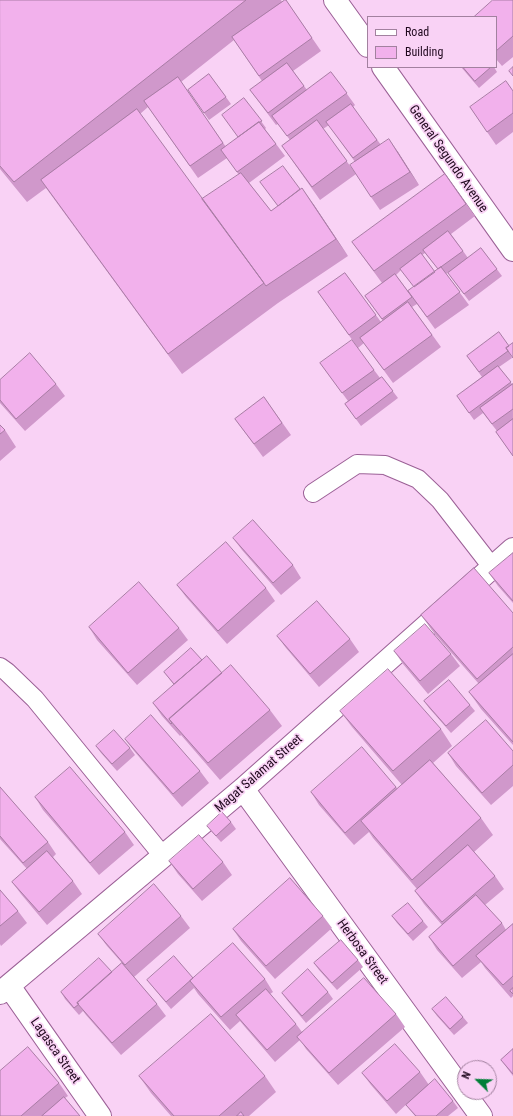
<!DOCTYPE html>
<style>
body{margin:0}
#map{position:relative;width:513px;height:1116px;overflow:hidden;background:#f9d2f5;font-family:"Roboto Condensed",sans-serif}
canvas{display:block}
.legend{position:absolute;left:367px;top:16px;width:130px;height:52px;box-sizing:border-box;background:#f9d2f5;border:1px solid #a2819f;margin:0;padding:5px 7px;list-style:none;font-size:12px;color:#1f081d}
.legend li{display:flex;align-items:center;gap:8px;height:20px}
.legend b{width:20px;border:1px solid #a2819f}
.north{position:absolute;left:457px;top:1060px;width:40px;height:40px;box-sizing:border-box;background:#f9d2f5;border:1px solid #a2819f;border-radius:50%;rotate:293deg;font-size:11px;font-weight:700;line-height:16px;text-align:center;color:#1f081d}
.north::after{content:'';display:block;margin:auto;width:14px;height:18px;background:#007e37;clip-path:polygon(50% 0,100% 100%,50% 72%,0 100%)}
</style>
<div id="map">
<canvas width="513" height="1116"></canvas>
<ul class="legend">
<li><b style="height:5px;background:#fff"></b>Road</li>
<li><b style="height:11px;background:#f2b1ec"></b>Building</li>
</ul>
<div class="north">N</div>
</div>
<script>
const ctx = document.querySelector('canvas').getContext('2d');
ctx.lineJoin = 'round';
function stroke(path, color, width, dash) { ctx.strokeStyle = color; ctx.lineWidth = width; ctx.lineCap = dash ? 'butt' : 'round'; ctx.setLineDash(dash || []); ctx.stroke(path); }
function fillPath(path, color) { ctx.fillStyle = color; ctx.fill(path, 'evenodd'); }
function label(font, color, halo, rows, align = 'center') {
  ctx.font = font + ' "Roboto Condensed",sans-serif'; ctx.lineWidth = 3.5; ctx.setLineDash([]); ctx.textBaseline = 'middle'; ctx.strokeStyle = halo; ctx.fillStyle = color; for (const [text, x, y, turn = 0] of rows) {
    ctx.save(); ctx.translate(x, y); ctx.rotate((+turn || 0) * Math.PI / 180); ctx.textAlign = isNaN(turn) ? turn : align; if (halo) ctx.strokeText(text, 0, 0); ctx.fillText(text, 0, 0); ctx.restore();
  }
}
const service = new Path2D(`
 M313,493L357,464L385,465L418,479L440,500L492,567
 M0,667L7,672L35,699L163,856`);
const minor = new Path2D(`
 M243,789L481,1116
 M9,986L100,1116
 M0,993L243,789L513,549`);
const trunk = new Path2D(`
 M335,0L368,46
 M383,67L513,250`);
const wall = new Path2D(`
 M0,0H281L282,2L286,0L321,51L293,71L307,90L331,72L355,105L353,107L381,145L398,152L419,185L380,210L371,197L355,162L329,125L323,129L356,174L320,200L282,146L290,140L278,124L276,125L250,90L262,81L234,40L181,82L226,147L238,137L244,98L266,128L265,129L285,156L249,183L271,211L300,189L314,205L348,256L278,303L182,374L46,188L27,202L0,169ZM148,107L198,178L227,158L239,175L202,199L140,114Z
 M513,0V57L502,66L496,59V17Z
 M461,67H494L497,72L479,88Z
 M209,74L231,104L209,120L188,90Z
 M513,91V132L496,145L470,107Z
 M445,174L475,216L451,234L468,258L446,274L469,305L435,329L417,304L412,307L441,347L393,383L364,343L358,348L318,292L345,273L381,322L383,321L365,296L382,283L352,242ZM425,253L438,269L435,272L422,255ZM401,270L414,287L408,291L396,275Z
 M481,248L502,276L469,301L448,273Z
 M499,332L512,358L499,367L512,384H513V456L496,432L497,431L483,413L474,420L457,396L482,377L467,356Z
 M320,363L374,370L380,378L382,377L398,398L361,426L345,404L348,401Z
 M0,380L56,384L65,396L25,431L0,403Z
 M264,397L291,435L263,457L235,419Z
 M0,425L5,430L16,447L0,461Z
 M233,538L293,565L301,578L281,595L242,550Z
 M513,553V603L498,586L489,573Z
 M177,585L266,588L275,601L227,644L186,597Z
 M513,613V745L481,709L469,692L479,684L433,632L421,615Z
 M89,627L179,628L188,640L137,685L97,640Z
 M277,636L350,639L359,652L319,687L286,648Z
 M394,651L451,654L460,666L428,694L403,664Z
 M202,660L222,673L270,710L282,726L220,780L181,735L180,736L162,716L153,703L174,685L164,672Z
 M424,701L470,705L475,711L451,733L429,708Z
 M340,711L441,729L452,746L433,763L481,818L493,835L474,852L495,876L504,889L485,905L502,923L506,930L513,924V996L511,998L485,968L481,962L462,978L437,950L429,937L442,925L424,904L415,891L417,889L373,838L369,832L354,845L319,805L311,792L396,787L398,789L402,785L352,727Z
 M125,739L200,771L209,783L182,807L134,751Z
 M96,746L130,748L135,755L117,771L101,753Z
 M513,751V786L491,805L456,766L448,753Z
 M0,787L48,842L56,854L53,857L73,881L82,894L47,925L21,894L12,882L27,869L0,839Z
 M35,797L125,832L134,845L99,875L43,810Z
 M231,822L236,829L221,842L212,832L207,826Z
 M169,861L223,862L232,875L202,901L178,874Z
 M0,890L18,911L27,923L1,946L0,944Z
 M181,916L190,928L134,977L157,1004L166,1016L121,1055L86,1015L83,1011L79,1015L65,999L61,992L112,972L122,963L107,946L98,934Z
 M323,916L332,928L275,979L241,941L233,929Z
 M392,916L423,921L428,927L413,941L397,923Z
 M358,960L363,967L337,990L319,970L314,963Z
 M193,978L265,979L273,992L270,994L296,1024L302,1032L396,1014L405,1027L338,1085L306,1049L300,1040L275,1062L245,1027L240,1021L230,1030L198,994L194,988L171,1009L152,986L147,980Z
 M328,992L333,999L306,1023L287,1000L282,993Z
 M432,1009L463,1017L468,1023L454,1035L437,1016Z
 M513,1049V1076L501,1060Z
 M420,1072L429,1085L453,1101L458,1108L448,1116H415L406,1105L410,1101L396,1114L371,1085L362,1073Z
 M139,1076H265L276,1092L249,1116H171L151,1093Z
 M59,1083L68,1096L65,1098L80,1116H0Z`);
const shadedWall = new Path2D(`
 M389,139L398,152L419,185L410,172Z
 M302,188L314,205L348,256L336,239Z`);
const building = new Path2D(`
 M0,0H246L14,182L0,166Z
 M285,0H286L312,38L259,76L232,37Z
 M493,0H513V36L496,51V17H474Z
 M287,63L304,86L268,113L250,90Z
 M463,67H491L475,81Z
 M513,67V76L509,71Z
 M331,72L347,93L287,136L272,116Z
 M209,74L226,97L204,113L188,90Z
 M178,77L223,143L190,166L144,101Z
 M506,81L513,91V113L487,132L470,107Z
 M244,98L262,121L260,122H259L238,137L222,115Z
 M351,104L377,140L353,158L326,122Z
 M137,109L264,283L168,354L41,180Z
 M317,120L347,161L312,187L282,146Z
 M259,122L276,144L237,172L221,150Z
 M389,139L410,172L371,197L350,165Z
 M283,166L300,189L278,206L260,182Z
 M241,173L271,211L302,188L336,239L266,286L202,199Z
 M445,174L466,204L374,271L352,242Z
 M448,231L463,251L438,269L423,250Z
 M481,248L497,269L464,294L448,273Z
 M421,253L435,272L414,287L400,269Z
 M441,267L460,292L427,317L408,291Z
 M345,273L376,315L349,335L318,292Z
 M395,274L412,297L382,319L365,296Z
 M408,302L432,335L384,370L360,338Z
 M499,332L509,346L506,348L508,351L479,372L467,356Z
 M352,340L374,370L342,393L320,363Z
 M513,343V358L506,348Z
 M30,353L56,384L16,419L0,400V380Z
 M498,366L511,382L469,413L457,396Z
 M382,377L393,391L356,419L345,404Z
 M513,384V409L492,424L480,408Z
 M264,397L282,423L254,444L235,419Z
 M513,419V456L496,432Z
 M0,425L5,430L0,434Z
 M253,520L293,565L273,583L233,538Z
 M226,542L266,588L218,631L177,585Z
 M513,553V601L489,573Z
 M474,568L513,613V647L477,679L421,615Z
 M139,582L179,628L128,673L89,627Z
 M317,601L350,639L310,674L277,636Z
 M425,624L451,654L420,681L394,651Z
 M191,648L202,660L174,684L164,672Z
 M513,654V742L469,692Z
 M207,656L222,673L169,719L172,723L171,724L153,703Z
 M231,665L270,710L208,763L169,719Z
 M388,669L441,729L393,771L340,711Z
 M449,680L470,705L446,726L424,701Z
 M151,715L200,771L173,794L125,739Z
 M486,720L513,751V765L482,793L448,753Z
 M114,730L130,748L112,764L96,746Z
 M362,747L396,787L345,833L311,792Z
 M430,760L481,818L412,880L361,821Z
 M70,767L125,832L90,863L35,797Z
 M0,787L48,842L23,863L0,836Z
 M222,812L231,822L216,836L207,826Z
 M199,835L223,862L193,889L169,861Z
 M468,845L495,876L442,922L415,891Z
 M47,851L73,881L39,912L12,882Z
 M290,878L323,916L266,966L233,929Z
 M154,884L181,916L125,965L98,934Z
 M0,890L18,911L0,926Z
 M476,895L502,923L453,966L429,937Z
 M408,903L423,921L408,934L392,916Z
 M513,924V976L503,985L476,956Z
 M341,940L358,960L332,983L314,963Z
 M233,943L265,979L221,1017L190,981Z
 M174,956L193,978L166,1002L147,980Z
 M99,958L112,972L77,1003L79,1004L74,1008L61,992Z
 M122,963L157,1004L112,1043L77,1003Z
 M308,969L328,992L302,1016L282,993Z
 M364,978L396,1014L329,1073L297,1037Z
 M513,988V994L510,991Z
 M266,989L296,1024L267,1050L236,1015Z
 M446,997L463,1017L450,1029L432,1009Z
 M211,1014L265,1076L219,1116H174L139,1076Z
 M395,1044L420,1072L387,1101L362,1073Z
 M28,1047L59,1083L21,1116H0V1071Z
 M513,1049V1074L501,1060Z
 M435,1079L453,1101L436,1116H416L406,1105Z
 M64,1097L80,1116H42Z
 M241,1112L244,1116H237Z`);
const streetNames = [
 ["General Segundo Avenue",448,159,55],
 ["Magat Salamat Street",259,774,-41],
 ["Herbosa Street",362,952,54],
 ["Lagasca Street",55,1051,55]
];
stroke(service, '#9b6096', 20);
stroke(minor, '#9b6096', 24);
stroke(trunk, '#9b6096', 24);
stroke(service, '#fff', 18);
stroke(minor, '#fff', 22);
stroke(trunk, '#fff', 22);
fillPath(wall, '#d098cb');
fillPath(shadedWall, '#a97ca5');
fillPath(building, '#f2b1ec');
stroke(building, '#a97ca5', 1);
label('13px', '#1f081d', '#f9d2f5', streetNames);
</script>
